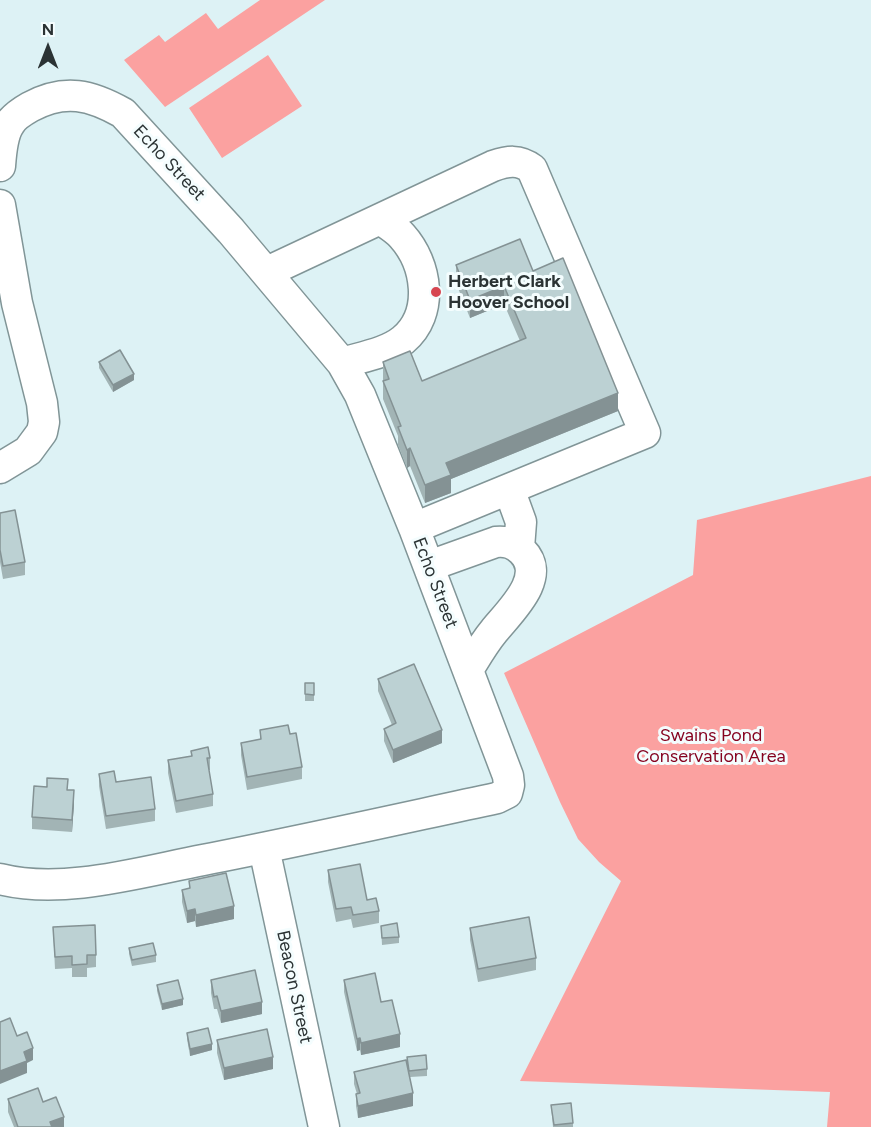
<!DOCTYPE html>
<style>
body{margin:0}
#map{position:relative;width:871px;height:1127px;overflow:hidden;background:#ddf2f5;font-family:Figtree,sans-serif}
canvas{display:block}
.north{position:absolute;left:18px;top:18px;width:60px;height:60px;-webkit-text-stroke:4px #f4fdfe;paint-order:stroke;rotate:0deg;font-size:16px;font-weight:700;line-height:24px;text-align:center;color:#2b3334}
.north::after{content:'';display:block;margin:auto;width:21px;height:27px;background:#2b3334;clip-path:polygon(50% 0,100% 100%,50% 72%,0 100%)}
</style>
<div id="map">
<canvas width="871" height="1127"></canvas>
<div class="north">N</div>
</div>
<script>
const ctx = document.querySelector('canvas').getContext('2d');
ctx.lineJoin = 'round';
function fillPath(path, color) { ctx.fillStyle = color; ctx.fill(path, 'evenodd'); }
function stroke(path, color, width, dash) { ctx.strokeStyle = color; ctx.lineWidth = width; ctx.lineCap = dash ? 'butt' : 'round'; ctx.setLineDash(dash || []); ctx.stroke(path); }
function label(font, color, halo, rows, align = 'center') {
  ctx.font = font + ' Figtree,sans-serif'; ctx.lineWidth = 6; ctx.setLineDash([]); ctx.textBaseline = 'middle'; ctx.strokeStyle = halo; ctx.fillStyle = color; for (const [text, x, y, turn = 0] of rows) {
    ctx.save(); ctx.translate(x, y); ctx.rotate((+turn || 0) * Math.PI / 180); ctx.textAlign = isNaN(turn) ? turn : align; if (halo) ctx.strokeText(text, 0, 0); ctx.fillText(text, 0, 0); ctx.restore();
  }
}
const green = new Path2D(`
 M260,0H325L165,107L124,60L159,35L165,42L206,13L218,29Z
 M268,55L302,106L222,158L189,108Z
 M871,476V1127H827L830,1092L520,1081L621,881L599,862L578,839L560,802L504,673L693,575L697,520Z`);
const minor = new Path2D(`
 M0,166C1,153 2,136 9,125C13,117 23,111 30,107C65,88 91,95 123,113L231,231L342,363L360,395L414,528L508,776L509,785L507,793L497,798C399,819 301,841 203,860C140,872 63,895 0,879
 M0,205L17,303L42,403L44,422L42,432L28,451L0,468
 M267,272L493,166C508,161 519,159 532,169L645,433L414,528
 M342,363C362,357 387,353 403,340C435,313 427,264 402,236C396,229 387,224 380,219
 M509,489L521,522L519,548
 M429,566L496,542C506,541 514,543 522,551C548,577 510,611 494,631C484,643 476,657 468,670
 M264,848L324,1127`);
const wall = new Path2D(`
 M456,265L533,271L618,411L451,479V493L425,503L410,466L407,468L398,445V436L383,399V362L422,381L520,341L504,304L470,318L456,283Z
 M99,362L134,380L113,392L99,368Z
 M0,513L25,562V575L3,579L0,562Z
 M378,679L442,743L393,763L384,741V729L392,725L378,691Z
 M314,683V701H305V694Z
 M260,730L290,734L302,767V779L247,790L241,755V743L260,739Z
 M191,751L210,758V770H209L213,794V806L176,813L168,773V760L191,756Z
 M99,774L155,809V821L106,829L99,786Z
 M68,790L74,803L72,832L32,829V817Z
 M328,870L367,900L379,911V923L353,928L351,919L336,922L328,882Z
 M189,881L234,919L196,927L195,921L187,923L182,902V890L189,888Z
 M381,926L399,937V943L382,945Z
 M53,927L96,955V967L87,968V977H72V968L55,969Z
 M470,928L536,958V970L478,982L470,940Z
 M129,948L156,955V962L132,966L129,954Z
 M211,980L262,1014L221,1023L217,1009H214L211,993Z
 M344,980L381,1002L400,1047L361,1055L360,1050L357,1051L344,992Z
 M157,985L183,1005L162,1010L157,991Z
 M187,1033L212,1050L190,1056L187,1039Z
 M217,1040L273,1069L224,1080L217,1053Z
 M407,1057L427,1069V1076L410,1077L413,1106L358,1118L356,1106V1094H357L354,1084V1072L408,1071Z
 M8,1099L43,1102L64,1127H14L8,1112Z
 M551,1105L573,1123V1127H553Z`);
const shadedWall = new Path2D(`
 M504,286V304L470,318V300Z
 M134,374V380L113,392V385Z
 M618,393V411L451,479V493L425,503V485L446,463Z
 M410,448V466L407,468V450Z
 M442,730V743L393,763V750Z
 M74,790V803L72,832V820Z
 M234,906V919L196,927V915Z
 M195,909V921L187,923V911Z
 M183,999V1005L162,1010V1004Z
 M262,1002V1014L221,1023V1011Z
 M400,1034V1047L361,1055V1043Z
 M360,1038V1050L357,1051V1039Z
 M212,1044V1050L190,1056V1049Z
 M33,1048V1060L27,1063V1073L0,1084V1071L24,1052Z
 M273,1057V1069L224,1080V1068Z
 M413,1093V1106L358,1118V1106Z
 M64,1117V1127H50V1122Z`);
const building = new Path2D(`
 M520,239L533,271L563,258L618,393L446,463L451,475L425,485L410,448L407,450L398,427L401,426L383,381L389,379L383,362L410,351L422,381L526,338L504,286L470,300L456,265Z
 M120,350L134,374L113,385L99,362Z
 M15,510L25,562L3,566L0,550V513Z
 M414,664L442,730L393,750L384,729L396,723L378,679Z
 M305,683H314V695L305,694Z
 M288,725L290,734L296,733L302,767L247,777L241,743L261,739L260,730Z
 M208,747L210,758H207L213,794L176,801L168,760L192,756L191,751Z
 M114,771L116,782L151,777L155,809L106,816L99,774Z
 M47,778L68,779L67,790H74L72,820L32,817L34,786L47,787Z
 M360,864L367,900L376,898L379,911L353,915L351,907L336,909L328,870Z
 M226,873L234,906L196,915L195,909L187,911L182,890L190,888L189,881Z
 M529,917L536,958L478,969L470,928Z
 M397,923L399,937L382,938L381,926Z
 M95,925L96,955H87V964L72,965V956L55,957L53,927Z
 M153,943L156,955L132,960L129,948Z
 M255,970L262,1002L221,1011L217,996L214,997L211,980Z
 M375,973L381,1002L392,1000L400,1034L361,1043L360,1038L357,1039L344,980Z
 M178,980L183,999L162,1004L157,985Z
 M10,1018L17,1036L27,1032L33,1048L24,1052L27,1061L0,1071V1022Z
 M208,1028L212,1044L190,1049L187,1033Z
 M267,1029L273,1057L224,1068L217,1040Z
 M426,1055L427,1069L409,1071L407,1057Z
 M406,1060L413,1093L358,1106L356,1094L360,1093L354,1072Z
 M38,1088L43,1102L56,1097L64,1117L50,1122L52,1127H18L8,1099Z
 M571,1103L573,1123L554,1125L551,1105Z`);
const markers = [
 [436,292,6,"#d64651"]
];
const streetNames = [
 ["Echo Street",169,163,47],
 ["Echo Street",435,583,69],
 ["Beacon Street",294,987,78]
];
const poiNames = [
 ["Herbert Clark",448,282],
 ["Hoover School",448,303]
];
const parkNames = [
 ["Swains Pond",711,736],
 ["Conservation Area",711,757]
];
fillPath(green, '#fba1a0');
stroke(minor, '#819597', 33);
stroke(minor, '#fff', 30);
fillPath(wall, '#a2b4b5');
fillPath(shadedWall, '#849294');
fillPath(building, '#bcd1d3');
stroke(building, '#849294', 1.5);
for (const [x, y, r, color] of markers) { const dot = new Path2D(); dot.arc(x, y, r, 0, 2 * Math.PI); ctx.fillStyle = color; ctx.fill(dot); stroke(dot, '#f4fdfe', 2); }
label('18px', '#2b3334', '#f4fdfe', streetNames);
label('bold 18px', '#2b3334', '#f4fdfe', poiNames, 'left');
label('18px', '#85021f', '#f4fdfe', parkNames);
</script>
